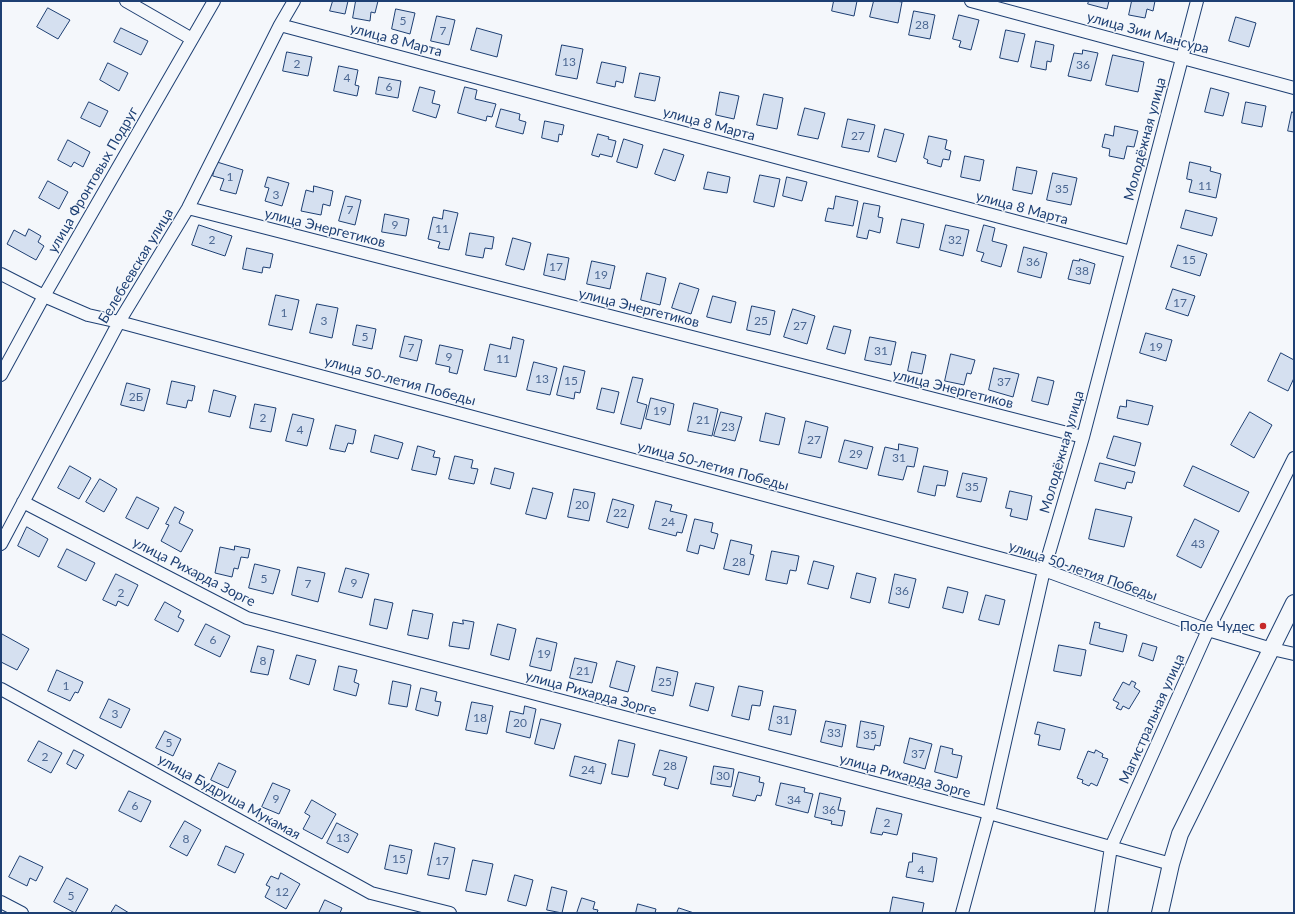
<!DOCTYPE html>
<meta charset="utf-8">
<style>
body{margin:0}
#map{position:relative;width:1295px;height:914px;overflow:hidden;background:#f4f7fb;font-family:Lato,sans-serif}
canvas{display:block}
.frame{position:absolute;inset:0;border:2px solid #1d3f73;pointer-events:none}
</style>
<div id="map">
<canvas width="1295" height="914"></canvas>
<div class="frame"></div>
</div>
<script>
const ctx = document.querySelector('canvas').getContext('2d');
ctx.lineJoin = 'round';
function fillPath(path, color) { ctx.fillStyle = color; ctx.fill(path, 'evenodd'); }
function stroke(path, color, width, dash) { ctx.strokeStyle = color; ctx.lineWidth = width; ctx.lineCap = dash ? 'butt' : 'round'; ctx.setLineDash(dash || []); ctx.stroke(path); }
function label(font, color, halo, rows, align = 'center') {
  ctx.font = font + ' Lato,sans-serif'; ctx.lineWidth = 3; ctx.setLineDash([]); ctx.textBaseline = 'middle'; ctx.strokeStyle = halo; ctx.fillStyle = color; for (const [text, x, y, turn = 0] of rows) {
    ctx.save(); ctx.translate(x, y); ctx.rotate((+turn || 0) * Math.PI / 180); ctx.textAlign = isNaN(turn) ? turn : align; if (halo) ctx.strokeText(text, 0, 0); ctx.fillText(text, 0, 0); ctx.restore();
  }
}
const building = new Path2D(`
 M333,1H348L345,14L330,11Z
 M356,1H378L375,13L371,12L370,21L353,18Z
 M834,1H857L854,16L832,11Z
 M874,1H896L902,2L898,23L870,17Z
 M1089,1H1109L1107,9L1088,4Z
 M1132,1H1155L1153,11L1147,9L1145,18L1129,15Z
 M48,8L70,20L58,39L37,27Z
 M396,9L415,13L410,34L392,29Z
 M914,11L935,15L930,39L909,35Z
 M959,15L979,20L971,50L959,47L961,41L953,39Z
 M437,16L455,20L449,45L431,41Z
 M1236,17L1256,23L1249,47L1229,41Z
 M121,28L148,41L141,55L114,42Z
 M477,28L502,35L497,57L471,50Z
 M1006,30L1025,34L1018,62L1000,58Z
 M1036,41L1054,45L1051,62L1047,61L1046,70L1031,67Z
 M562,45L583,49L577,79L556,75Z
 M1083,50L1098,53L1091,81L1068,76L1074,53L1082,54Z
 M287,52L312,57L308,76L283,71Z
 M1113,55L1144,62L1138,92L1106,85Z
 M602,62L626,67L623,83L616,81L615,87L597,83Z
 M108,63L128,73L119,91L100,80Z
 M339,66L358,70L355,85L359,86L357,96L334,91Z
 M640,73L660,77L655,101L635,97Z
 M379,77L401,81L398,98L376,94Z
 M420,87L435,91L432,103L440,105L436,118L413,111Z
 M465,87L477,90L475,99L496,104L492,117L487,116L486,121L458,113Z
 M1211,88L1229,93L1223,116L1205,112Z
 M720,92L739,96L734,119L716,115Z
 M764,94L783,98L777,129L757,125Z
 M89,102L108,111L100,127L81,118Z
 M1246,102L1266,106L1262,127L1242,123Z
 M805,108L825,113L818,139L798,135Z
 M501,109L520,114L519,120L526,122L523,134L496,127Z
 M1292,112L1294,113V132L1288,131Z
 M848,119L875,125L869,152L842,147Z
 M545,121L564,125L562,135L559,134L558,142L542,138Z
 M1115,126L1138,131L1134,147L1127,146L1124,159L1109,156L1110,149L1102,147L1105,134L1113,136Z
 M885,129L904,134L896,162L878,157Z
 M598,134L609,137L608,139L616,141L612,157L600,154L599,157L592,155Z
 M929,136L947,140L945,149L951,151L949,160L943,159L941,167L927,163L928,160L924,158Z
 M624,139L643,145L637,168L617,162Z
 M68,140L90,152L83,167L74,162L71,167L58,160Z
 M664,149L684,155L675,181L655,174Z
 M965,156L984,160L980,181L961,177Z
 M217,162L243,170L236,194L220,190L224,179L213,176Z
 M1190,162L1211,167L1210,171L1221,174L1216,198L1189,192L1192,180L1187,179Z
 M1017,167L1037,171L1032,194L1013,190Z
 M708,172L730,177L727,193L704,189Z
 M1053,173L1077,178L1071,205L1047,200Z
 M760,175L780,179L774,207L754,202Z
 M268,177L289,183L282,206L265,201L269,188L265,187Z
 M787,177L807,182L802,201L783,196Z
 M48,181L68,192L59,209L39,198Z
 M314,186L333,191L330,206L323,204L321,215L301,211L306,190L313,192Z
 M346,196L361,200L355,225L339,221Z
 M836,196L858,201L853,226L825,221L828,208L833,209Z
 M864,203L880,206L878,217L883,218L880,233L869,230L867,239L857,237Z
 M444,210L458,213L449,250L438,248L440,242L428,239L433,217L442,219Z
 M1186,210L1217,218L1212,236L1181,228Z
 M385,214L409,219L406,236L382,232Z
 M902,219L924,224L919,248L897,243Z
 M199,225L232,236L225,256L192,245Z
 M946,225L969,230L963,256L940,250Z
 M984,225L995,228L992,241L1007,245L1001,267L981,261L984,253L977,251Z
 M29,229L41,236L38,242L44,246L36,260L7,244L14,230L25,236Z
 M470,233L494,237L492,249L485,248L483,258L466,255Z
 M513,238L531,243L524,270L506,265Z
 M1178,245L1207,254L1200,276L1171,267Z
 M1024,247L1047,253L1041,278L1018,272Z
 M247,248L273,254L270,268L263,267L262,273L243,269Z
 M548,254L569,258L565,280L544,275Z
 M1080,259L1095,264L1090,284L1068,279L1073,260L1079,261Z
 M592,261L615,266L610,289L587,284Z
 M647,273L666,278L660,305L641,300Z
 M680,283L699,289L691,314L672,308Z
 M1173,289L1195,296L1188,316L1166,309Z
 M276,295L299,300L292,330L269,325Z
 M713,296L736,302L731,323L707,317Z
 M317,304L338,308L332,338L310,333Z
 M752,306L775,311L770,335L747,330Z
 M793,309L815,316L807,344L784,337Z
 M357,325L376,329L372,349L353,345Z
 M834,326L851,330L845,354L827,349Z
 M1146,333L1172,340L1166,361L1140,353Z
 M405,336L422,340L417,361L400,357Z
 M513,337L524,340L516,377L484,370L490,344L510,349Z
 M870,337L896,342L891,365L865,360Z
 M440,345L463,350L457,374L449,372L450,367L436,364Z
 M912,352L926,355L922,374L908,371Z
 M1281,353L1294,360V378L1288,391L1268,381Z
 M951,354L975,360L971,374L967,373L964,385L945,381Z
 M534,362L557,368L550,395L527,390Z
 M564,366L585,371L580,393L575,392L574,399L557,395Z
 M994,368L1019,374L1013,397L989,390Z
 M633,377L643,379L637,402L647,405L641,429L621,424Z
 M1038,377L1054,381L1048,405L1032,401Z
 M172,381L195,386L192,401L188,400L186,408L167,404Z
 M127,383L150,389L144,411L121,405Z
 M602,388L619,392L614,413L597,409Z
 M214,390L236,396L230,417L209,412Z
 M651,398L674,404L670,425L646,419Z
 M1127,400L1153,406L1148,425L1117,418L1120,406L1126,407Z
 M694,403L718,409L712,436L688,431Z
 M255,404L276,408L271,432L250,428Z
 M721,412L742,417L735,441L714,436Z
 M1250,412L1272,425L1254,458L1231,445Z
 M766,413L785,418L779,445L760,441Z
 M293,414L314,419L307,446L286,441Z
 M806,421L828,427L821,458L799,453Z
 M336,425L356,430L353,444L348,443L345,452L330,449Z
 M375,435L403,443L398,459L371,452Z
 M1114,436L1141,443L1135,466L1107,458Z
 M845,440L873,447L867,469L839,462Z
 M899,444L918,448L914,467L907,466L903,480L878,475L885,447L898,450Z
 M418,446L435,451L433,457L440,458L436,475L412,470Z
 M455,456L473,460L471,468L478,469L474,484L449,479Z
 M1100,463L1135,472L1132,483L1127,482L1125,489L1095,481Z
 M70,466L91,478L79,499L58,488Z
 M924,466L948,471L945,486L937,485L935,496L918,492Z
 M1193,466L1249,492L1239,512L1184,486Z
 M495,468L514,473L510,489L491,484Z
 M963,473L987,478L981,502L957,497Z
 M100,479L117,489L104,512L86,502Z
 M533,488L553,493L546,519L526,514Z
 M574,489L595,493L589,521L568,517Z
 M1010,491L1032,496L1027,520L1010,516L1012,509L1006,508Z
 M137,497L159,508L148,529L126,518Z
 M613,499L634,505L628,528L607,522Z
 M656,501L672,505L670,511L687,515L682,533L677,532L676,536L649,529Z
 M175,507L184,512L179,523L193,530L181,552L161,541L169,525L166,524Z
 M1096,509L1132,517L1124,547L1089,539Z
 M695,519L713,523L711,532L718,534L714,549L700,545L698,554L687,551Z
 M1195,519L1219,531L1201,568L1177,556Z
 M27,527L48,539L39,557L18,546Z
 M731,540L752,545L750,554L754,555L749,575L724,569Z
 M235,546L250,549L248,558L241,557L238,569L234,568L232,577L215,573L220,547L234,550Z
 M67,549L95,563L86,581L58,567Z
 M772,551L799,556L796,571L790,570L787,584L766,580Z
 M814,561L834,566L828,589L808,584Z
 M255,564L280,570L273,594L249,588Z
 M298,567L325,573L318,602L292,595Z
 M346,568L369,574L362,598L339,592Z
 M857,573L876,578L870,603L851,598Z
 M116,574L138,585L128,606L118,601L116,606L103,600Z
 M895,574L916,579L909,608L889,603Z
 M948,587L968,592L963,613L943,608Z
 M986,595L1005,600L999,625L979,620Z
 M375,599L393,603L387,629L370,625Z
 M165,602L181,611L178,617L184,620L178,632L155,620Z
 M413,610L433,614L428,639L408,635Z
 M463,620L474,622L469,649L449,646L453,622L463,624Z
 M1095,622L1100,623L1099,628L1127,635L1123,652L1090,644Z
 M206,624L230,636L220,657L195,645Z
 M498,624L516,629L509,660L491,655Z
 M2,634L29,649L17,670L1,662Z
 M537,638L557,643L551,671L530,666Z
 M1143,643L1157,647L1153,661L1139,656Z
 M1059,645L1086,650L1081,676L1054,671Z
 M258,646L274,650L268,675L251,672Z
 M297,655L316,660L309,685L290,679Z
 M575,658L597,663L592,683L570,678Z
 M617,661L635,666L628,692L610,687Z
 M339,666L357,670L354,682L359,684L356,696L334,690Z
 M657,667L678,672L673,696L652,691Z
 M57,670L83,682L78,693L75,692L70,701L48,691Z
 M393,681L411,685L407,707L389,704Z
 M1132,681L1136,683L1134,687L1140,691L1129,709L1123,706L1121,710L1116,708L1119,703L1113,700L1123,682L1129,685Z
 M696,683L714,687L708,711L690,706Z
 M739,686L763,691L760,706L752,705L749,720L732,716Z
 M421,688L437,692L435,701L441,702L438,716L416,710Z
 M109,699L130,709L121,728L100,718Z
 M472,702L493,706L487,734L466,730Z
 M525,706L536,709L530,738L506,732L510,711L523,714Z
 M774,706L796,710L791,735L769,730Z
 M541,719L561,724L554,749L535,744Z
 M826,721L846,725L842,747L821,742Z
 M861,721L884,726L880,746L875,745L874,750L857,747Z
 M1038,722L1065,729L1060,750L1038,745L1040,735L1035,734Z
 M165,731L181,739L173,756L156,748Z
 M910,738L932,744L925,769L904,763Z
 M619,740L635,744L628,777L612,774Z
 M39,741L62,753L51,773L28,761Z
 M941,746L953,749L952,754L962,756L957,778L935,772Z
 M74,750L84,755L76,769L67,764Z
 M660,750L687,757L678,789L664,785L666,778L653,775Z
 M1096,750L1103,754L1102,757L1108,759L1097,786L1091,783L1089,786L1082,783L1083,780L1077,778L1088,751L1094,753Z
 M575,756L606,764L601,784L570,776Z
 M219,763L236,771L228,788L211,780Z
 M714,766L734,769L731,787L711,784Z
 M739,772L760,777L759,782L764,783L761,796L757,795L755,801L733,796Z
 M273,783L290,790L279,814L262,807Z
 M781,783L805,788L804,792L813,794L808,813L776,805Z
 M129,791L151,801L141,822L119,811Z
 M820,793L841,798L838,810L845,811L842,826L831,824L832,821L815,817Z
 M312,800L336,814L322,839L303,829L310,816L305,813Z
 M877,808L902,814L897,835L883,832L882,835L871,833Z
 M185,821L201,830L187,856L170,847Z
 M337,823L358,834L348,853L327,843Z
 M435,843L455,848L449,879L428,875Z
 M390,845L412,850L407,874L385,869Z
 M226,846L244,854L235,873L218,865Z
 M913,853L937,858L933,882L906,877L909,862H912Z
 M20,856L43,867L36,881L30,878L27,886L9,877Z
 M473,860L493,864L486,895L466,891Z
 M281,873L300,884L286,909L265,897L270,887L266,885L271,876L278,879Z
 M515,875L533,880L526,906L508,901Z
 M67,878L88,889L75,913L54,902Z
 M552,887L567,891L562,913L547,910Z
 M893,897L924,903L922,913H890Z
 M582,898L595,902L593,909L598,910L597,913H577Z
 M325,900L342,908L340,913H319Z
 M638,904L656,909L655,913H636Z
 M116,905L129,913H111Z
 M679,908L694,913H677Z`);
const minor = new Path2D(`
 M126,1L192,39
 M971,1L1294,88
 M280,25L1131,252
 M188,208L1083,437
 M1,274L44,296L88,315L119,322L1044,570L1208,630L1272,649L1294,654
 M1,375L44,296L214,1
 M23,502L247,618L989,813L1171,864
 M1,544L119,322L188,208L280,25L294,1
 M1,689L371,893L450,913
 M1,902L22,913
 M962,913L989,813L1044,570L1083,437L1197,1
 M1101,913L1111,847L1208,630L1294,458`);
const major = new Path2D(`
 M1160,913L1171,864L1180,834L1294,603`);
const markers = [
 [1263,626,4,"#c62828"]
];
const numberNames = [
 ["5",403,21],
 ["28",922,25],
 ["7",443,31],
 ["13",569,62],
 ["2",297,64],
 ["36",1083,65],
 ["4",347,78],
 ["6",389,87],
 ["27",858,136],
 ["1",230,177],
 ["11",1205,186],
 ["35",1062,189],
 ["3",276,195],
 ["7",350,210],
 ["9",395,225],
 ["11",442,229],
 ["2",212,240],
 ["32",955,240],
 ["15",1189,260],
 ["36",1033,262],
 ["17",556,267],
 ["38",1082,271],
 ["19",601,275],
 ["17",1180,303],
 ["1",284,313],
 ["3",324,321],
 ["25",761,321],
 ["27",800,326],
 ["5",365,337],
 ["19",1156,347],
 ["7",411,348],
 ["31",881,351],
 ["9",449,357],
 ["11",503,359],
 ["13",542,379],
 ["15",571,381],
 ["37",1004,382],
 ["2Б",136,397],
 ["19",660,411],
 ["2",263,418],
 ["21",703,420],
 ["23",728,427],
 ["4",300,430],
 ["27",814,440],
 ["29",856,454],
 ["31",899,458],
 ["35",972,487],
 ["20",582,505],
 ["22",620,513],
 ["24",668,522],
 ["43",1198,544],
 ["28",739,562],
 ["5",264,579],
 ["9",354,583],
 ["7",308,584],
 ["36",902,591],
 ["2",121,593],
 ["6",213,640],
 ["19",544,654],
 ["8",263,661],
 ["21",583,671],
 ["25",665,682],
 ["1",66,686],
 ["3",115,714],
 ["18",480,718],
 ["31",783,720],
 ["20",520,723],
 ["33",834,733],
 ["35",870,735],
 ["5",169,743],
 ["37",918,754],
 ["2",45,757],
 ["28",670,766],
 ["24",588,770],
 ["30",723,776],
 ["9",276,799],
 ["34",794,800],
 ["6",135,806],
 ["36",829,810],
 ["2",887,823],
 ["13",343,838],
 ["8",186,839],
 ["15",399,859],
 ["17",442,861],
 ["4",921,870],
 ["12",282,892],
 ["5",71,896]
];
const streetNames = [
 ["улица Зии Мансура",1148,33,15],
 ["улица 8 Марта",396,40,15],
 ["улица 8 Марта",709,124,15],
 ["Молодёжная улица",1145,139,-75],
 ["улица Фронтовых Подруг",93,180,-60],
 ["улица 8 Марта",1022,208,15],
 ["улица Энергетиков",325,228,14],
 ["Белебеевская улица",136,266,-59],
 ["улица Энергетиков",639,308,14],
 ["улица 50-летия Победы",400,381,15],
 ["улица Энергетиков",953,389,14],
 ["Молодёжная улица",1062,452,-74],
 ["улица 50-летия Победы",713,466,15],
 ["улица 50-летия Победы",1083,571,19],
 ["улица Рихарда Зорге",194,572,27],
 ["улица Рихарда Зорге",591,693,15],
 ["Магистральная улица",1152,719,-66],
 ["улица Рихарда Зорге",905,776,15],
 ["улица Будруша Мукамая",229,797,29]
];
const poiNames = [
 ["Поле Чудес",1255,626]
];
fillPath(building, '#d5e0f0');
stroke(building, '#1d3f73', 1);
stroke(minor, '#1d3f73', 14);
stroke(major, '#1d3f73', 18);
stroke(minor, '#f4f7fb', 12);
stroke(major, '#f4f7fb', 16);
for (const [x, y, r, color] of markers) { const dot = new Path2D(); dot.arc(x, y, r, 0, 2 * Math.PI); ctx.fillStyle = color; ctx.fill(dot); stroke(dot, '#f4f7fb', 1.5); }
label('12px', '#4b6792', null, numberNames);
label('14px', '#1d3f73', '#f4f7fb', streetNames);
label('14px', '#1d3f73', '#f4f7fb', poiNames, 'right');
</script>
